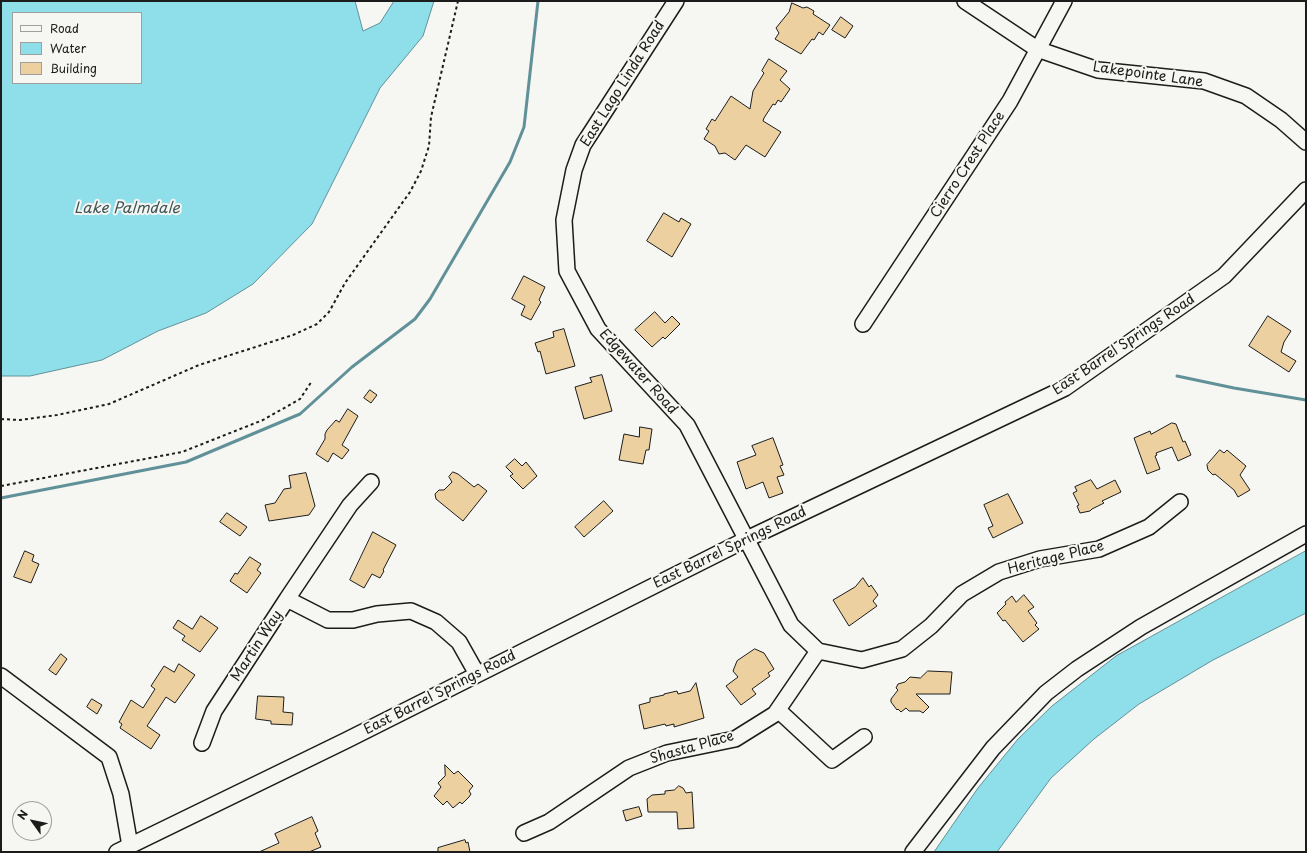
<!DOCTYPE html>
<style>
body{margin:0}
#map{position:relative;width:1307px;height:853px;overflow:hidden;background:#f6f6f2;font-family:"Playpen Sans",sans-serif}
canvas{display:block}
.frame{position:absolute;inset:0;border:2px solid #1c1c1c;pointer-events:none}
.legend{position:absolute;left:12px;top:12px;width:130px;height:72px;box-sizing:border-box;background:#f6f6f2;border:1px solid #9f9f9c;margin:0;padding:5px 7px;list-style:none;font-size:12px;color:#1c1c1c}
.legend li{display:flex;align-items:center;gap:8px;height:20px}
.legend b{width:20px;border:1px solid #9f9f9c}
.north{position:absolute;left:12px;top:801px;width:40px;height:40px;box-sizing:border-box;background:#f6f6f2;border:1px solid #9f9f9c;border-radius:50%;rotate:303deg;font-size:11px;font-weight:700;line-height:16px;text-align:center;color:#1c1c1c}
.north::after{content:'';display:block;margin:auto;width:14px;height:18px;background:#1c1c1c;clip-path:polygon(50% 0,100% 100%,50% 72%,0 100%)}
</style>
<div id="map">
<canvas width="1307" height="853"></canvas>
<div class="frame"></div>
<ul class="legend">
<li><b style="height:5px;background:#f6f6f2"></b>Road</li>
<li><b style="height:11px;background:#8fdfea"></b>Water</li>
<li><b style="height:11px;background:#edd0a0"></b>Building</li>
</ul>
<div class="north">N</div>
</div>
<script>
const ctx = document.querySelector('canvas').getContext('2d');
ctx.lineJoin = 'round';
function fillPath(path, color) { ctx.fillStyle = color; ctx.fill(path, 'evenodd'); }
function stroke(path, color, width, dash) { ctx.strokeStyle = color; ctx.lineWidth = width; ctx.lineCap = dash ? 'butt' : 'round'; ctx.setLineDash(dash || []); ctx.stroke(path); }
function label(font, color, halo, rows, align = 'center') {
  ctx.font = font + ' "Playpen Sans",sans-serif'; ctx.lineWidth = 4; ctx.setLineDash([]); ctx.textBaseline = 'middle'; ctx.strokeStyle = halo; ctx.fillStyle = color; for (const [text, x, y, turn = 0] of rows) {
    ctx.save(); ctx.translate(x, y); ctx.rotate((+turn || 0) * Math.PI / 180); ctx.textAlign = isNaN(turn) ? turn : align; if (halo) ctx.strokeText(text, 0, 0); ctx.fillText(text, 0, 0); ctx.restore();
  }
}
const water = new Path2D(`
 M1,1H355L363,31L380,23L394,1H434L423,36L380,88L312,224L253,284L206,313L158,331L102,360L30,376H1ZM13,13H141V83H13Z
 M1306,551V613L1213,660L1139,704L1094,739L1051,778L997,852H934L978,788L1018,739L1052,706L1116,656Z`);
const stream = new Path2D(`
 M1177,376L1234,388L1306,400
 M1,498L186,462L300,414L352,367L415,319L430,299L510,162L524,127L538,1`);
const building = new Path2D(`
 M792,3L803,8L807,7L814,11L813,14L830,25L823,35L819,32L814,40L812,39L801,54L775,39L779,33L776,28L789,12Z
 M841,17L853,26L845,38L832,30Z
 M769,59L787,71L780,80L790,89L781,102L778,100L775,105L773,104L764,118L763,121L781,132L765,157L746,145L735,160L725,153L719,154L715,146L704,139L709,131L706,129L712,119L715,121L731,96L750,109L753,91L764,73L762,71Z
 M664,213L679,222L681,218L691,224L672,257L647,241Z
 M524,276L545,287L539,300L541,302L531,320L521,315L525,306L512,299Z
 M655,312L665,323L672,316L680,324L665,339L663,337L652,347L635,330Z
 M1268,316L1291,331L1284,342L1281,352L1296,361L1289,372L1249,346Z
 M564,329L575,366L546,374L540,351L538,352L535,343L554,337L553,332Z
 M602,375L612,411L584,419L575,387L592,382L590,378Z
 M370,390L377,395L371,403L364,398Z
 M348,409L358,416L342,445L349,450L342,459L333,453L328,462L316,454L325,439V434L327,430L336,420L339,422Z
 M1172,423L1176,424L1183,442L1185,441L1191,455L1178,461L1172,447L1156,453L1157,455L1155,456L1160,469L1147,474L1134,438L1150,431L1151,434Z
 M640,427L652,429L649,450H646L643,464L619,460L624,434L639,437Z
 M773,438L783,465L780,466L784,475L777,477L783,493L769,498L763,482L746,489L737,462L756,455L752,446Z
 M1220,450L1224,453L1227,450L1246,466L1240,475L1250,490L1238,497L1234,490L1215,474L1213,475L1208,470L1207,465Z
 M515,459L522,466L526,462L537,476L523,489L510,476L513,474L506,467Z
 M453,472L458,474L474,487L478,484L487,491L463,521L436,499L435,494L439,490H444L452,482L449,477Z
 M306,473L315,506L309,515L269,521L265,505L275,503L284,489L291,488L289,476Z
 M1091,480L1097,489L1115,480L1121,492L1102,501L1104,503L1092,509L1090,511L1080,513L1077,506L1079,505L1073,493L1077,491L1075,487Z
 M1008,494L1023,523L993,538L988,528L993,526L984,505Z
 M604,501L613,511L584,537L575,527Z
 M227,513L247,527L240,536L220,522Z
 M373,532L396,545L383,570L384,571L380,578L372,574L364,588L350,580Z
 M25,551L34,555L32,561L39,564L31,583L14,577Z
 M250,557L261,564L257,570L261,573L247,593L230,581L235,573L237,574Z
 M863,578L869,587L871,585L878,595L873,601L877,606L849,626L833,600L855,587Z
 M1024,595L1034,607L1028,611L1037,623L1035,625L1039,629L1023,642L1005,620L1003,621L997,613L1006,604L1005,602L1012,596L1016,602Z
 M201,616L218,628L200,652L182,640L185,636L173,628L178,620L192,629Z
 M755,649L764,653L774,669L768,673L770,676L752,689L756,694L741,705L726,686L738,677L733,671L737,661Z
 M61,654L67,659L56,675L49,670Z
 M179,664L195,675L175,703L166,697L147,726L160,735L151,749L120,728L122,724L119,722L131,700L143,708L155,689L151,686L164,666L174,672Z
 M928,671L952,672L950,694H916L929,707L923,713L920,711H909L906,708L901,712L898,709L897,710L891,702V699L898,690L896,688L898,684L905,682L910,677L920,678Z
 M696,683L704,718L674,727V724L666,726L665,724L644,729L639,705L650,702V698L664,695V694L677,691L678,694L690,691Z
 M258,696L284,697L283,712L293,713L292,725L271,724V721L256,719Z
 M92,699L102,705L97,714L87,707Z
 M445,765L454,774L458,771L473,786L469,791L471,794L469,797L462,804L460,802L453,808L447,801L443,805L434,796L441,787L438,783L445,776Z
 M679,786L683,788L686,793L692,792L694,828L678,829L677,812H648L647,799L652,795L665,794V791L674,790Z
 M639,807L642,816L626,821L623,811Z
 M312,817L318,831L315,833L321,847L309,852H259L279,843L275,834Z
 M465,840L466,843L468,842L470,852H438V848Z`);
const path = new Path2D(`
 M1,419L20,420L57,415L109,404L199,365L293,335L317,324L329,312L345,283L410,192L421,171L429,146L431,117L458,1
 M1,486L182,452L263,420L300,399L312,381`);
const minor = new Path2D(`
 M676,1L583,145L574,170L564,220L567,271L598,329L687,425L791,625L818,651L862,660L902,649L931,626L962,594L999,572L1040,559L1099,549L1149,527L1180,502
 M965,1L1037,49L1098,70L1204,81L1246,96L1281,120L1306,142
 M863,324L1010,101L1064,1
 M287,599L350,505L371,482
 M1,676L109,757L121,794L130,846
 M778,710L832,760L864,737
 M202,743L214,711L287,599L328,620H353L377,614L411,611L436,622L459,642L477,674
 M524,833L549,822L629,768L667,753L735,739L775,714L818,651
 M117,852L347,740L747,539L1065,388L1224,276L1306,190
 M913,852L993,748L1046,693L1077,669L1141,627L1306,534`);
const streetNames = [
 ["Lakepointe Lane",1148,75,8],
 ["East Lago Linda Road",623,84,-58],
 ["Cierro Crest Place",968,165,-57],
 ["East Barrel Springs Road",1124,345,-34],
 ["Edgewater Road",638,372,48],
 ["East Barrel Springs Road",730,548,-26],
 ["Heritage Place",1056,558,-14],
 ["Martin Way",257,646,-57],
 ["East Barrel Springs Road",440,693,-27],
 ["Shasta Place",692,748,-16]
];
const waterNames = [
 ["Lake Palmdale",127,209]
];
fillPath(water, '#8fdfea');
stroke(water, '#619198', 1);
stroke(stream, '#619198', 3);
fillPath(building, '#edd0a0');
stroke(building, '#1c1c1c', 1);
stroke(minor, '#1c1c1c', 18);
stroke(path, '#1c1c1c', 2, [3, 3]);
stroke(minor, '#f6f6f2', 15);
label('14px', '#1c1c1c', '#f6f6f2', streetNames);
label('italic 15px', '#3e565a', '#f6f6f2', waterNames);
</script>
